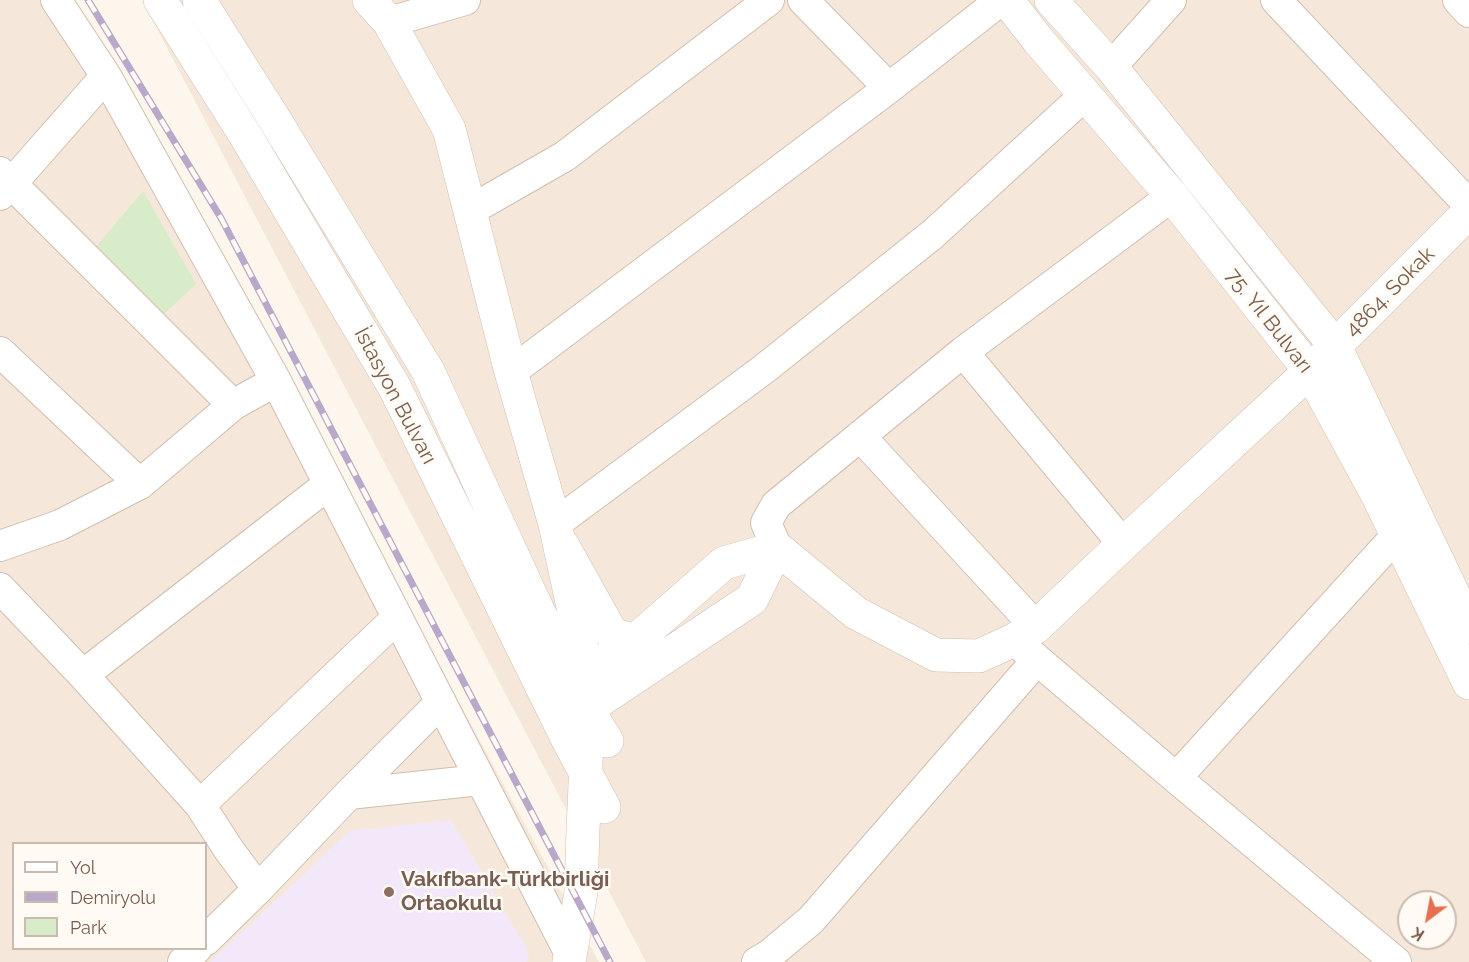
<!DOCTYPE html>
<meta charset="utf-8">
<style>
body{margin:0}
#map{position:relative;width:1469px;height:962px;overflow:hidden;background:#fdf6ec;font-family:Raleway,sans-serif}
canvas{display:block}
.legend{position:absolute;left:12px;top:842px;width:195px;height:108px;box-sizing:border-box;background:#fffaf3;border:2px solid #cabbb1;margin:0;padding:8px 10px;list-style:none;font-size:18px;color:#7a5c4d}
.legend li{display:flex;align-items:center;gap:12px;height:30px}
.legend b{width:30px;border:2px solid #cabbb1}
.north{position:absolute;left:1397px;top:890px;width:60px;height:60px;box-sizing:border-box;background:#fffaf3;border:2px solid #cabbb1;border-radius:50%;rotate:212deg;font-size:16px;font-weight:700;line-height:24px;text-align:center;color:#7a5c4d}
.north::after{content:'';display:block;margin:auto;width:21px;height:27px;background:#e76f51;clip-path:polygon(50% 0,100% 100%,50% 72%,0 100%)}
</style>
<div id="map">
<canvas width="1469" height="962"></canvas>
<ul class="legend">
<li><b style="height:8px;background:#fff"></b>Yol</li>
<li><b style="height:8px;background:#b9a8c9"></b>Demiryolu</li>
<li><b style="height:16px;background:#d8ecc9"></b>Park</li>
</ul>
<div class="north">K</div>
</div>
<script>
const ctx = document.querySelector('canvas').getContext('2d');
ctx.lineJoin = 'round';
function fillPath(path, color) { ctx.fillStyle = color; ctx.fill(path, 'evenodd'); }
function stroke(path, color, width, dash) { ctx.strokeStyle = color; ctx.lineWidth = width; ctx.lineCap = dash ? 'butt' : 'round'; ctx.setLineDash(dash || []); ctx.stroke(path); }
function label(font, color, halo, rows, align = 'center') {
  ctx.font = font + ' Raleway,sans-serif'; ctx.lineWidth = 5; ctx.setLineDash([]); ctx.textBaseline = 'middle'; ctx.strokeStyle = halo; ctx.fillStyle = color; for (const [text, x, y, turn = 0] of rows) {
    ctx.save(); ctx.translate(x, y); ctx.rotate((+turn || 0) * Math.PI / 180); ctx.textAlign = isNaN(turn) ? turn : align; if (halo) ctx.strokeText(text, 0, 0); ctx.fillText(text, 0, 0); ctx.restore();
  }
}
const residential = new Path2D(`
 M0,0H68L354,507L599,962H0ZM14,844H206V948H14Z
 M142,0H1469V962H646ZM1409,902H1445V938H1409Z`);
const education = new Path2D(`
 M451,820L529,952L527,962H210L350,831Z`);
const green = new Path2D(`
 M143,191L196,284L154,323L88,256Z`);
const minor = new Path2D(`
 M56,0L106,76L276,381L570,954
 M803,0L889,88
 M1276,0L1469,205
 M1458,0L1469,12
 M389,22L465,0
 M1111,67L1171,0
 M0,172L233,405
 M0,195L12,183L106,76
 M469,211L565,156L769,0
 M0,352L140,484
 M963,352L1123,544
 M511,372L889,88L1001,0
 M860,436L1036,627
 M555,524L764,369L933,234L1085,95
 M0,546L60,525L140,484L233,405L276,381
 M777,548L766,523L776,505L963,352L1172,196
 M0,588L83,675L329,484
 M1014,640L1176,778L1396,962
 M83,675L200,805
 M1176,778L1397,535
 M349,794L480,780
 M258,889L229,850L200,805L397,618
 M206,940L258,889L349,794L441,702
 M183,962L197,948
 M757,962L769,955L811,920L1037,660`);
const tertiary = new Path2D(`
 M160,0L247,138L395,388L568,740L604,807
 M199,0L275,120L428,371L533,600L587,709L607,741
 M563,546L612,634L635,641
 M777,548L856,613L936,655L979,656L1014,640L1036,627L1123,544L1310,371L1469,212
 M587,671L635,641L724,563L777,548
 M587,709L752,599L777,548`);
const secondary = new Path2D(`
 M369,0L389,22L449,129L511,372L555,524L587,671V740L583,830L581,892L569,962
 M1007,0L1038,40L1172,196L1310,371L1377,494L1469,683
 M1051,0L1111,67L1335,346L1469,627`);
const rail = new Path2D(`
 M88,0L221,218L610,962`);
const markers = [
 [389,892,6,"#8d6e63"]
];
const streetNames = [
 ["4864. Sokak",1390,292,-45],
 ["75. Yıl Bulvarı",1269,321,52],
 ["İstasyon Bulvarı",395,396,62]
];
const educationNames = [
 ["Vakıfbank-Türkbirliği",401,880],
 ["Ortaokulu",401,904]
];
fillPath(residential, '#f5e8da');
fillPath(education, '#f3e8fa');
fillPath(green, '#d8ecc9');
stroke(minor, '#d1beb0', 32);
stroke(tertiary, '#d1beb0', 34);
stroke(secondary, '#d6c0b0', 34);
stroke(minor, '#fff', 30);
stroke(tertiary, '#fff', 33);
stroke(secondary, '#fff', 33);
stroke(rail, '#b9a8c9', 7);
stroke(rail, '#fffaf3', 4.5, [14]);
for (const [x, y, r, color] of markers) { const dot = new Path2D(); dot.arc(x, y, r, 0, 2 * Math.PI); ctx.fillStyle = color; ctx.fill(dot); stroke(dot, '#fffaf3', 2); }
label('21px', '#7a5c4d', '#fffaf3', streetNames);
label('bold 21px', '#785e54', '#fffaf3', educationNames, 'left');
</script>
